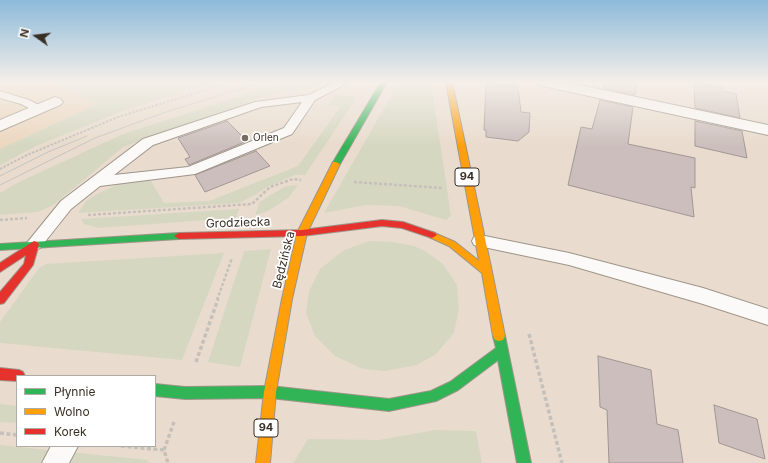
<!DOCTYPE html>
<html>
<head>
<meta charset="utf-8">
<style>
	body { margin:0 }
	#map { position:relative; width:768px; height:463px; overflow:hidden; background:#e9dcce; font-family:Inter,sans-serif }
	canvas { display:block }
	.legend { position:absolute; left:16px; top:375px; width:140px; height:72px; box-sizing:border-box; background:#fff; border:1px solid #afaca7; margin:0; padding:5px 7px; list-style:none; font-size:12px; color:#382f24 }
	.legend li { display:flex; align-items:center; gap:8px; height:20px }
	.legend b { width:20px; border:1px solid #afaca7 }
	.north { position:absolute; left:16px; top:16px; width:40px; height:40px; -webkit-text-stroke:3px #fff; paint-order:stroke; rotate:284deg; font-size:11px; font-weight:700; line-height:16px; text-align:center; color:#382f24 }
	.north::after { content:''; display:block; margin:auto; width:14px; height:18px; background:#382f24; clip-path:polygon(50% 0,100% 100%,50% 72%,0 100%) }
</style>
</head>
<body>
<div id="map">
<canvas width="768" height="463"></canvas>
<ul class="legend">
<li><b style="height:5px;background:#30b455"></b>Płynnie</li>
<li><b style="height:5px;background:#ff9f0a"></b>Wolno</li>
<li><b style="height:5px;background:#e5322d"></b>Korek</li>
</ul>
<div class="north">N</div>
</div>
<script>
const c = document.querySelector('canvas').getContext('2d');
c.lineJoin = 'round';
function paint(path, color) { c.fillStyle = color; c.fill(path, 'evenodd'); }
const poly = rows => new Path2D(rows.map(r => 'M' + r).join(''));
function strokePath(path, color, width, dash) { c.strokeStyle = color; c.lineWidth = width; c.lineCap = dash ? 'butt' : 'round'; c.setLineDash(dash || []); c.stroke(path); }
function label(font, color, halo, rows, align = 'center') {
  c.font = font + ' Inter,sans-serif'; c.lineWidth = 3.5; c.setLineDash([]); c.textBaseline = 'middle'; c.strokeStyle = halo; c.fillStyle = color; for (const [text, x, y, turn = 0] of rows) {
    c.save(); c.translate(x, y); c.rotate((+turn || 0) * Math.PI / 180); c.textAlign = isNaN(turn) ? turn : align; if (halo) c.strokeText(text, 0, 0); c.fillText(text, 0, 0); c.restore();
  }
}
paint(poly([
	[0,82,50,82,97,104,0,149]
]), '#ecd6be');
paint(poly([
	[50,82,217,82,125,110,36,146,0,165,0,149,97,104],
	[284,82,326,82,310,88,265,96,123,147,55,204,38,212,0,215,0,193,17,183,123,134],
	[399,82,431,82,451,216,446,220,399,206,366,205,324,213],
	[336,94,353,96,356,99,305,175,295,175,267,187,255,195,239,203,78,213,86,201,97,194,123,182,140,180,151,181,164,203,209,201,298,166,340,107,328,105],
	[298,185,289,197,282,202,268,211,255,215,260,202,269,196,286,186],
	[239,209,236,218,98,228,84,224,81,219],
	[369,241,393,242,414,246,425,251,443,264,457,285,459,309,454,333,436,354,417,365,385,371,363,369,335,356,315,336,306,313,309,291,320,269,344,250],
	[271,249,240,367,208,362,244,251],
	[224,253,182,360,0,343,0,322,39,268,46,264],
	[0,404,17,406,17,423,0,422],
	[435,430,476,431,482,463,293,463,308,439,379,440],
	[0,445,148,460,150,463,0,463]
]), '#d5d7c1');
const building = poly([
	[604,82,637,82,635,95,603,88,604,82],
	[694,82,722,87,722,91,736,94,740,118,695,108,694,82],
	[486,83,518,86,521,112,530,113,529,132,518,141,486,137,486,130,484,130,486,83],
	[600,100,633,107,628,144,695,158,695,188,691,187,694,217,568,185,581,127,592,129,600,100],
	[227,121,247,141,189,165,185,159,190,157,178,138,227,121],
	[695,121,742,131,747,158,695,146,695,121],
	[256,151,270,166,205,192,195,175,256,151],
	[598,356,651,370,657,424,678,430,683,463,609,463,607,410,600,407,598,356],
	[714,405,757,419,765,459,719,443,714,405]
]);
paint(building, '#cbbebc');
strokePath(building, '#a19693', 1);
const lane = poly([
	[335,82,349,82,315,100,292,134,195,174,100,186,71,209,40,248,34,250,28,248,26,244,61,201,143,139,255,102,309,95,335,82],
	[302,102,284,128,188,167,114,175,153,145,261,107,302,102],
	[0,91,29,100,43,107,45,109,43,111,39,112,35,111,21,104,0,98,0,91],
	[480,235,569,253,703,288,768,309,768,325,703,304,569,265,474,245,472,241,474,237,480,235],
	[51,446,78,446,69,463,42,463,51,446]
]);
const street = poly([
	[536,82,566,82,768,125,768,135,543,86,538,85,536,82],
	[55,97,60,99,63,102,60,105,0,131,0,120,55,97]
]);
const fast = poly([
	[381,82,387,82,340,164,336,166,333,166,332,164,381,82],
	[179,233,184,236,179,239,0,250,0,244,179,233],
	[499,331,503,332,505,336,531,463,517,463,498,360,458,390,436,401,389,411,270,398,185,399,155,396,155,384,185,387,270,386,389,399,431,391,450,382,496,348,493,336,495,332,499,331]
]);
const slow = poly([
	[446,82,452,82,492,272,505,336,503,340,499,341,495,340,493,336,482,273,449,246,429,237,427,235,432,232,455,242,479,261,446,82],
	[333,162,336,162,340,164,307,233,292,299,276,392,270,463,256,463,264,392,282,299,297,233,333,162]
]);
const jam = poly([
	[382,220,403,222,435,233,437,235,432,238,402,228,382,226,302,236,179,239,174,236,179,233,302,230,382,220],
	[34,241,37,242,39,244,33,265,4,303,0,304,0,292,24,264,26,255,0,272,0,263,34,241],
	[0,368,19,370,23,372,25,376,17,376,17,381,0,380,0,368]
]);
strokePath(lane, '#9f958a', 2);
strokePath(street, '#9f958a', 2);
strokePath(fast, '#9f958a', 2);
strokePath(slow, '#9f958a', 2);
strokePath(jam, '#9f958a', 2);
strokePath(poly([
	[507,82,523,85],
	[0,169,27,155,118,117,231,82]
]), '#c6c0bb', 2, [2.5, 1.5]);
strokePath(poly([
	[354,182,443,188],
	[88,215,252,204,270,187,293,179,301,180],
	[0,220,27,218],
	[217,300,232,258]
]), '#c6c0bb', 2.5, [3, 2]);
strokePath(poly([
	[529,334,562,463],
	[196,362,218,299],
	[0,433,17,435],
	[121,446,164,450,168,463],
	[164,450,174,422]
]), '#c6c0bb', 3.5, [4, 2.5]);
paint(lane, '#fcfaf8');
paint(street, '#fcfaf8');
paint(fast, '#30b455');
paint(slow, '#ff9f0a');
paint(jam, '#e5322d');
strokePath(poly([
	[0,176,48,152,87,136],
	[0,185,95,138,163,113,263,82]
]), '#c7c3c0', 1);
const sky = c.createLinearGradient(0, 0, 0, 147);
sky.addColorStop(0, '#8dbada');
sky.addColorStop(0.56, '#f5efe9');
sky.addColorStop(1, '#f5efe900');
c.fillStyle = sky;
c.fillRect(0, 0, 768, 147);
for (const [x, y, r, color] of [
	[245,138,4,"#766c60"]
]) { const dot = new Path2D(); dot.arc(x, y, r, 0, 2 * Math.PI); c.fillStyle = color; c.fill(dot); strokePath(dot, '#fff', 1.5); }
label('10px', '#382f24', '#fff', [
	["Orlen",253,138]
], 'left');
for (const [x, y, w] of [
	[467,177,24],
	[266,428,24]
]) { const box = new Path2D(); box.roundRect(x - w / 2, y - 9, w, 18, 3); c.fillStyle = '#fff'; c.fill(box); strokePath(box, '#382f24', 1); }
label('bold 11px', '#382f24', null, [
	["94",467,177],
	["94",266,428]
]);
label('12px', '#382f24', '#fff', [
	["Grodziecka",238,223,-2],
	["Będzińska",284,260,-76]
]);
</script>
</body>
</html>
